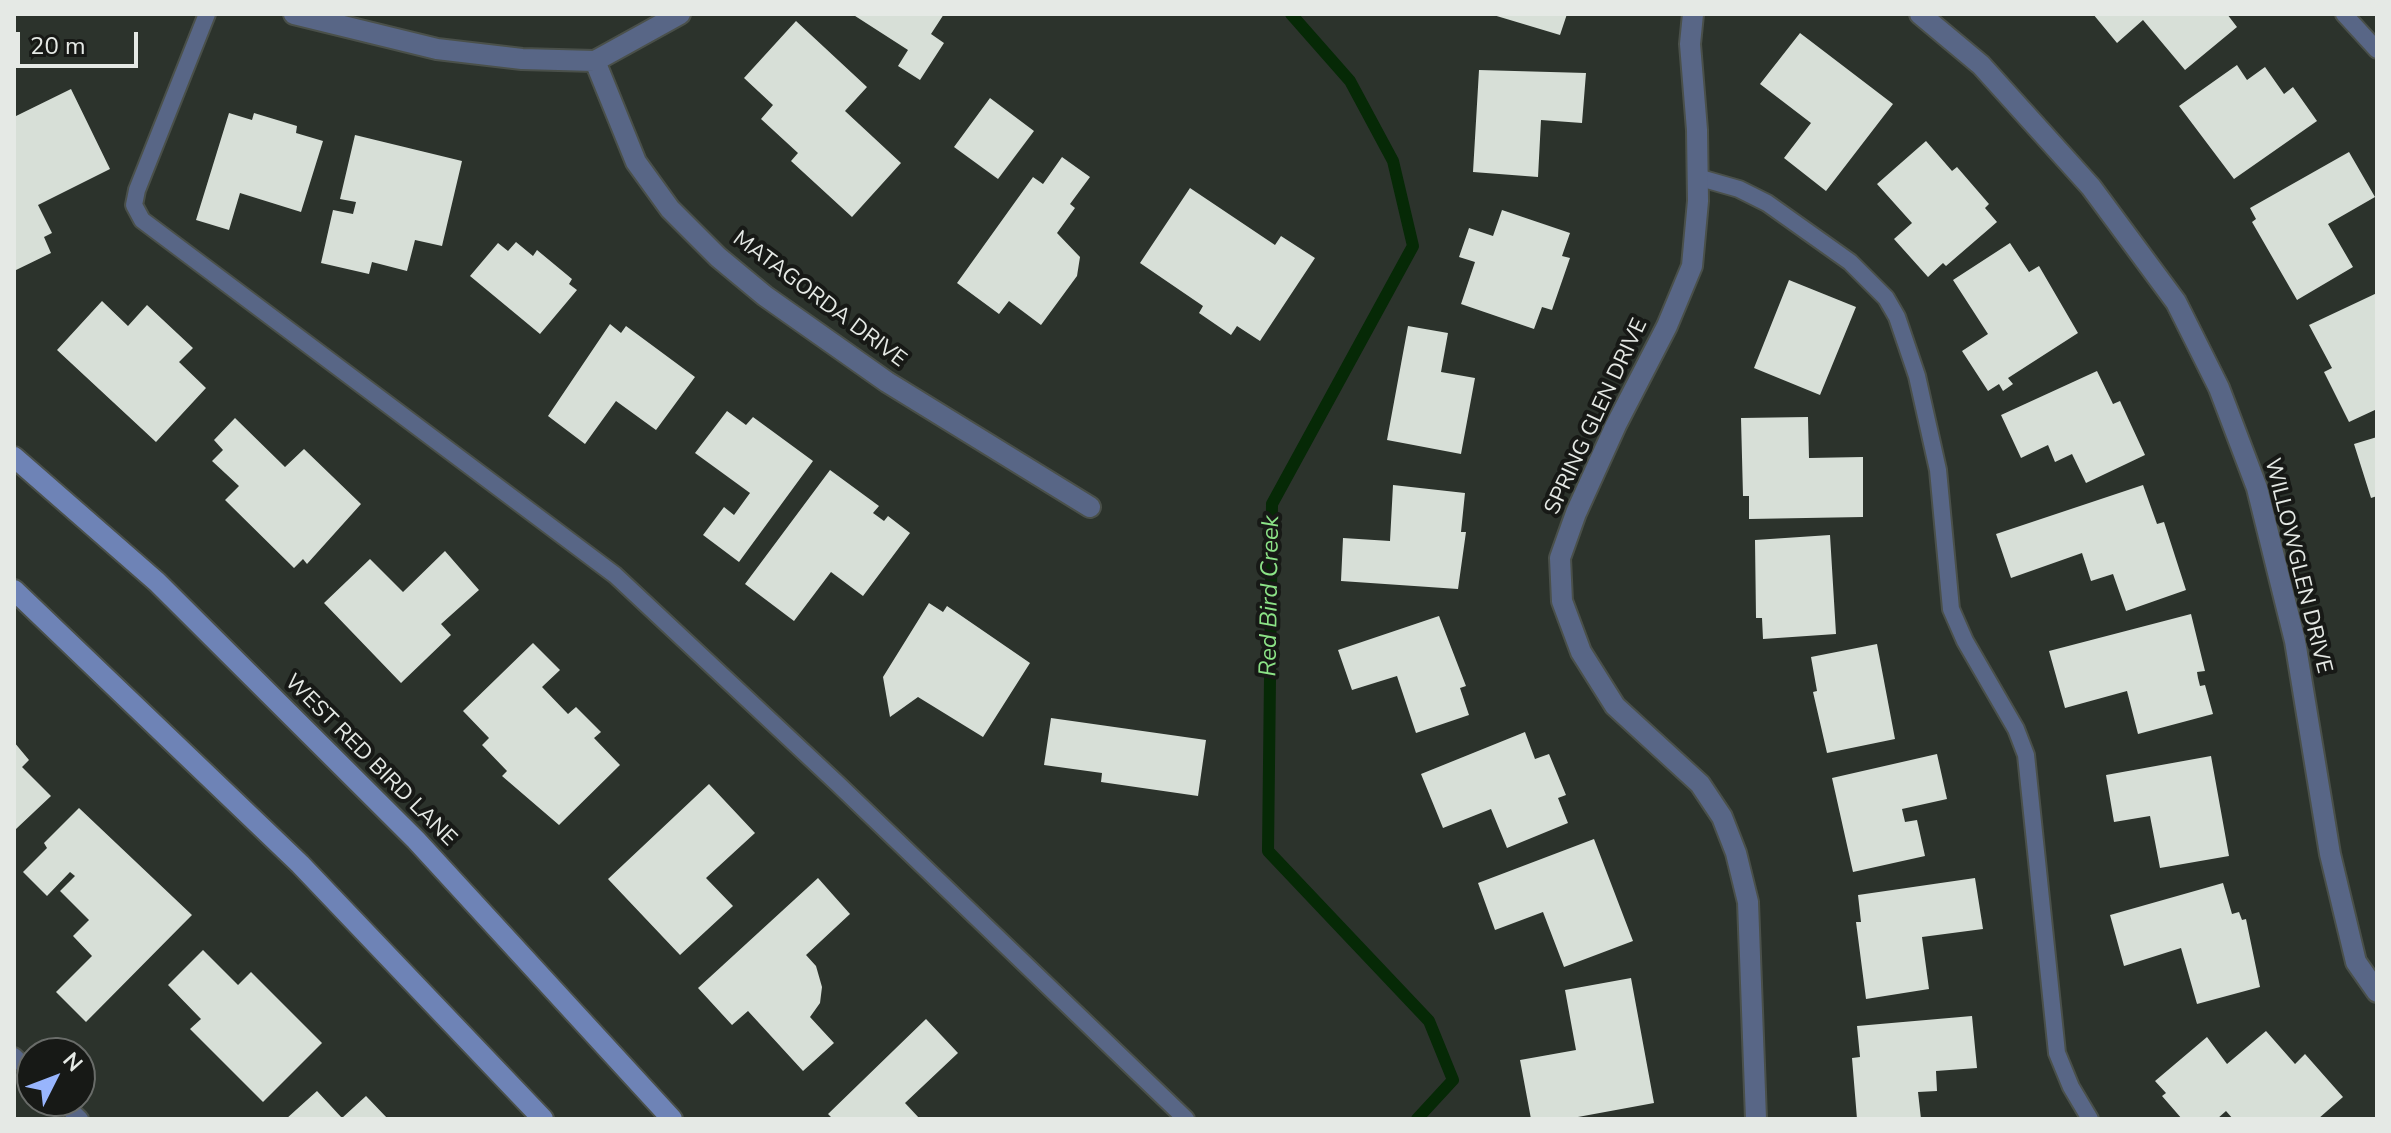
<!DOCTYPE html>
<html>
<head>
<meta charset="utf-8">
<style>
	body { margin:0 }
	#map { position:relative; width:2391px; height:1133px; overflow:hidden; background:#2c332c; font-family:"Nunito Sans",sans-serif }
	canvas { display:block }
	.frame { position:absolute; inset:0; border:16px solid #e5e9e5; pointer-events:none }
	.north { position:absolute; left:16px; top:1037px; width:80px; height:80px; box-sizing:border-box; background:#171916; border:2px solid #696c69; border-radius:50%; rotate:48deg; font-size:22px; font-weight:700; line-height:32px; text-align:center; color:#e5e9e5 }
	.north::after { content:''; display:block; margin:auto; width:28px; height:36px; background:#98b5fd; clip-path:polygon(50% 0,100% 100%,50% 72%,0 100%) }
	.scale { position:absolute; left:16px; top:32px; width:122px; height:36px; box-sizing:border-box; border:4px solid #e5e9e5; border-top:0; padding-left:10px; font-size:24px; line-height:28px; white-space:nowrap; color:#e5e9e5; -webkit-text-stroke:6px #171916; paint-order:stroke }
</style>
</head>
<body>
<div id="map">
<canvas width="2391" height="1133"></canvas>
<div class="frame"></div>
<div class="north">N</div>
<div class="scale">20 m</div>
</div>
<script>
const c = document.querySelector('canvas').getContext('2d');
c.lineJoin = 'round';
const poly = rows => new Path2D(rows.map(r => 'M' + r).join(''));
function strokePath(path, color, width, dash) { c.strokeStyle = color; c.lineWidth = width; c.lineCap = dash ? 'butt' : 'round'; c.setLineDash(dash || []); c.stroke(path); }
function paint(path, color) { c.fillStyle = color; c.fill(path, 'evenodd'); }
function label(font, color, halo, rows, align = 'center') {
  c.font = font + ' "Nunito Sans",sans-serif'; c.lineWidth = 8; c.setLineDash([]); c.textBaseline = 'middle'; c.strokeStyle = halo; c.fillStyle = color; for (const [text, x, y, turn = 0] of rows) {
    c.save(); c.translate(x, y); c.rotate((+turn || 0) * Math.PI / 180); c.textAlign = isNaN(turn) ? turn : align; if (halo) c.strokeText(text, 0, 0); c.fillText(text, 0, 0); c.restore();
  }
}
strokePath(poly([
	[1291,14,1350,81,1393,161,1413,246,1272,504,1268,851,1429,1021,1453,1080,1417,1119]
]), '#062906', 12);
paint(poly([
	[852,14,944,14,931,34,944,43,920,80,898,66,908,50],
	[1490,14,1567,14,1560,35],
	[2093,14,2227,14,2237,27,2185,70,2143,20,2117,43],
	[796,21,867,87,845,111,901,163,852,217,791,161,798,153,761,119,773,105,744,78],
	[1800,33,1893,104,1826,191,1784,158,1811,123,1760,84],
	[2237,65,2247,80,2265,67,2284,94,2293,87,2317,121,2234,179,2179,106],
	[1479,70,1586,73,1582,123,1541,120,1538,177,1473,172],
	[71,89,110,169,38,205,52,233,44,237,51,253,14,271,14,117],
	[990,98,1034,131,998,179,954,147],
	[229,113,252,120,254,113,297,126,296,133,323,141,301,212,240,193,229,230,196,220],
	[355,135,462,161,442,246,415,240,407,271,372,262,369,274,321,263,333,210,353,214,356,202,340,199],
	[1926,141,1952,171,1957,167,1989,204,1985,208,1997,222,1946,266,1943,263,1928,277,1894,239,1912,223,1877,184],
	[2349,152,2375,197,2328,224,2353,267,2297,300,2252,222,2256,219,2250,208],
	[1062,157,1090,177,1070,204,1075,208,1057,233,1080,257,1077,276,1041,325,1009,301,999,314,957,283,1033,177,1043,184],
	[1190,188,1275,245,1281,236,1315,258,1260,341,1237,326,1231,335,1199,313,1203,306,1140,263],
	[1502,210,1570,233,1562,256,1570,258,1552,310,1542,307,1534,329,1461,304,1475,262,1459,257,1469,228,1493,236],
	[516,242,533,256,537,250,572,279,569,284,577,290,540,334,470,276,498,243,508,251],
	[2010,243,2029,272,2039,266,2078,333,2008,378,2013,384,2003,391,1999,384,1988,391,1962,351,1988,334,1953,280],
	[1789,280,1856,307,1820,395,1754,368],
	[2377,293,2377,409,2349,422,2324,372,2332,368,2309,325],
	[102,301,128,326,147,305,193,348,179,362,206,388,156,442,57,350],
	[610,324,621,333,626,326,695,377,656,430,616,401,585,444,548,416],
	[1408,326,1448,333,1441,372,1475,378,1461,454,1387,440],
	[2097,371,2113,404,2120,401,2145,455,2086,483,2072,454,2055,462,2048,445,2021,458,2001,415],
	[727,411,746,425,753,417,813,461,739,562,703,535,724,507,734,515,750,493,695,453],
	[1808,417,1809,458,1863,457,1863,517,1749,519,1749,496,1743,496,1741,418],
	[235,418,285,467,304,449,361,504,307,564,303,559,294,568,225,500,239,486,212,461,223,450,214,440],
	[2377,437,2377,496,2371,498,2354,444],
	[830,470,879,506,873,513,884,521,888,516,910,533,863,596,831,572,794,621,745,584],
	[1393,485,1465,493,1461,532,1466,532,1458,589,1341,581,1343,538,1390,541],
	[2143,485,2157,524,2164,522,2186,590,2126,611,2113,574,2091,581,2082,553,2011,578,1996,534],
	[1830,535,1836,634,1763,639,1762,618,1756,618,1755,540],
	[445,551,479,590,441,624,451,635,401,683,324,603,370,559,403,592],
	[929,603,943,612,947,606,1030,663,983,737,918,697,890,717,883,677],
	[2191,614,2205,671,2197,672,2198,678,2200,686,2205,685,2213,714,2138,734,2127,691,2065,708,2049,651],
	[1439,616,1466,686,1460,688,1469,715,1416,733,1397,676,1352,690,1338,650],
	[533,643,560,670,542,687,568,714,576,707,601,732,594,738,620,765,559,825,502,776,507,771,482,745,489,738,463,711],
	[1877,644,1895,739,1827,753,1813,692,1817,691,1811,657],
	[1051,718,1206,740,1198,796,1101,782,1102,773,1044,765],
	[1525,732,1535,759,1549,754,1566,795,1558,798,1568,823,1507,848,1491,809,1443,828,1421,774],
	[14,742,29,760,22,767,51,796,16,829],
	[1937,754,1947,799,1902,809,1905,822,1917,820,1925,856,1853,872,1832,778],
	[2211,756,2229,856,2160,868,2150,816,2114,822,2106,775],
	[709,784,755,833,706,878,733,906,680,955,608,879],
	[79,808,192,915,86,1022,56,992,92,956,73,936,89,920,60,891,75,876,70,872,47,896,23,872,47,848,44,843],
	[1594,839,1633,941,1564,967,1543,912,1495,930,1478,883],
	[818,878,850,914,806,955,816,966,822,987,820,1003,810,1017,834,1043,803,1071,748,1011,732,1025,698,988],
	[1975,878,1983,929,1922,937,1929,989,1866,999,1856,922,1861,922,1858,895],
	[2223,883,2232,914,2239,912,2242,920,2246,919,2260,987,2197,1004,2181,948,2124,966,2110,915],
	[203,950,238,985,251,972,322,1043,263,1102,190,1029,201,1019,168,985],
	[1631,978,1654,1103,1567,1119,1531,1119,1520,1060,1576,1050,1565,990],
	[1972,1016,1977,1068,1936,1071,1937,1091,1918,1092,1921,1119,1857,1119,1852,1058,1860,1057,1857,1026],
	[926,1019,958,1053,905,1103,920,1119,833,1119,828,1114],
	[2266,1031,2295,1064,2305,1054,2343,1097,2318,1119,2233,1119,2226,1111,2217,1119,2182,1119,2162,1096,2166,1093,2155,1081,2207,1037,2227,1064],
	[317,1091,342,1118,366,1096,388,1119,286,1119]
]), '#d7dfd7');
const lane = poly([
	[207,14,137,190,134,205,142,220,615,575,839,785,1186,1119],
	[2344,14,2377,50],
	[1697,177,1739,189,1767,203,1850,262,1886,298,1897,317,1917,376,1938,470,1951,609,1965,641,2016,729,2026,755,2057,1053,2071,1087,2090,1119],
	[14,1056,32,1073],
	[61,1101,80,1119]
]);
const street = poly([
	[294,14,437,49,522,59,595,61,680,14],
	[1693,14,1690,44,1697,130,1698,201,1692,266,1667,326,1616,425,1576,513,1560,558,1562,601,1581,652,1615,706,1700,784,1722,817,1736,853,1748,902,1756,1119],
	[1920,14,1981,65,2091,187,2176,302,2219,388,2257,488,2295,641,2330,854,2356,962,2377,992],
	[595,61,636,162,670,209,718,257,765,296,887,382,1090,507]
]);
const secondary = poly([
	[14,457,157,582,416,840,672,1119],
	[14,590,300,864,543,1119]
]);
strokePath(lane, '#4a504a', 20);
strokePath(street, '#4a504a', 24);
strokePath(secondary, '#4a504a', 24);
strokePath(lane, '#586686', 16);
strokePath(street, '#586686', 20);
strokePath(secondary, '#6e83b6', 20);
label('22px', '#e5e9e5', '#171916', [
	["MATAGORDA DRIVE",819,300,37],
	["SPRING GLEN DRIVE",1597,417,-65],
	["WILLOWGLEN DRIVE",2297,566,76],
	["WEST RED BIRD LANE",370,761,45]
]);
label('italic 24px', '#8ce387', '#171916', [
	["Red Bird Creek",1271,596,-89]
]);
</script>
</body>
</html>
